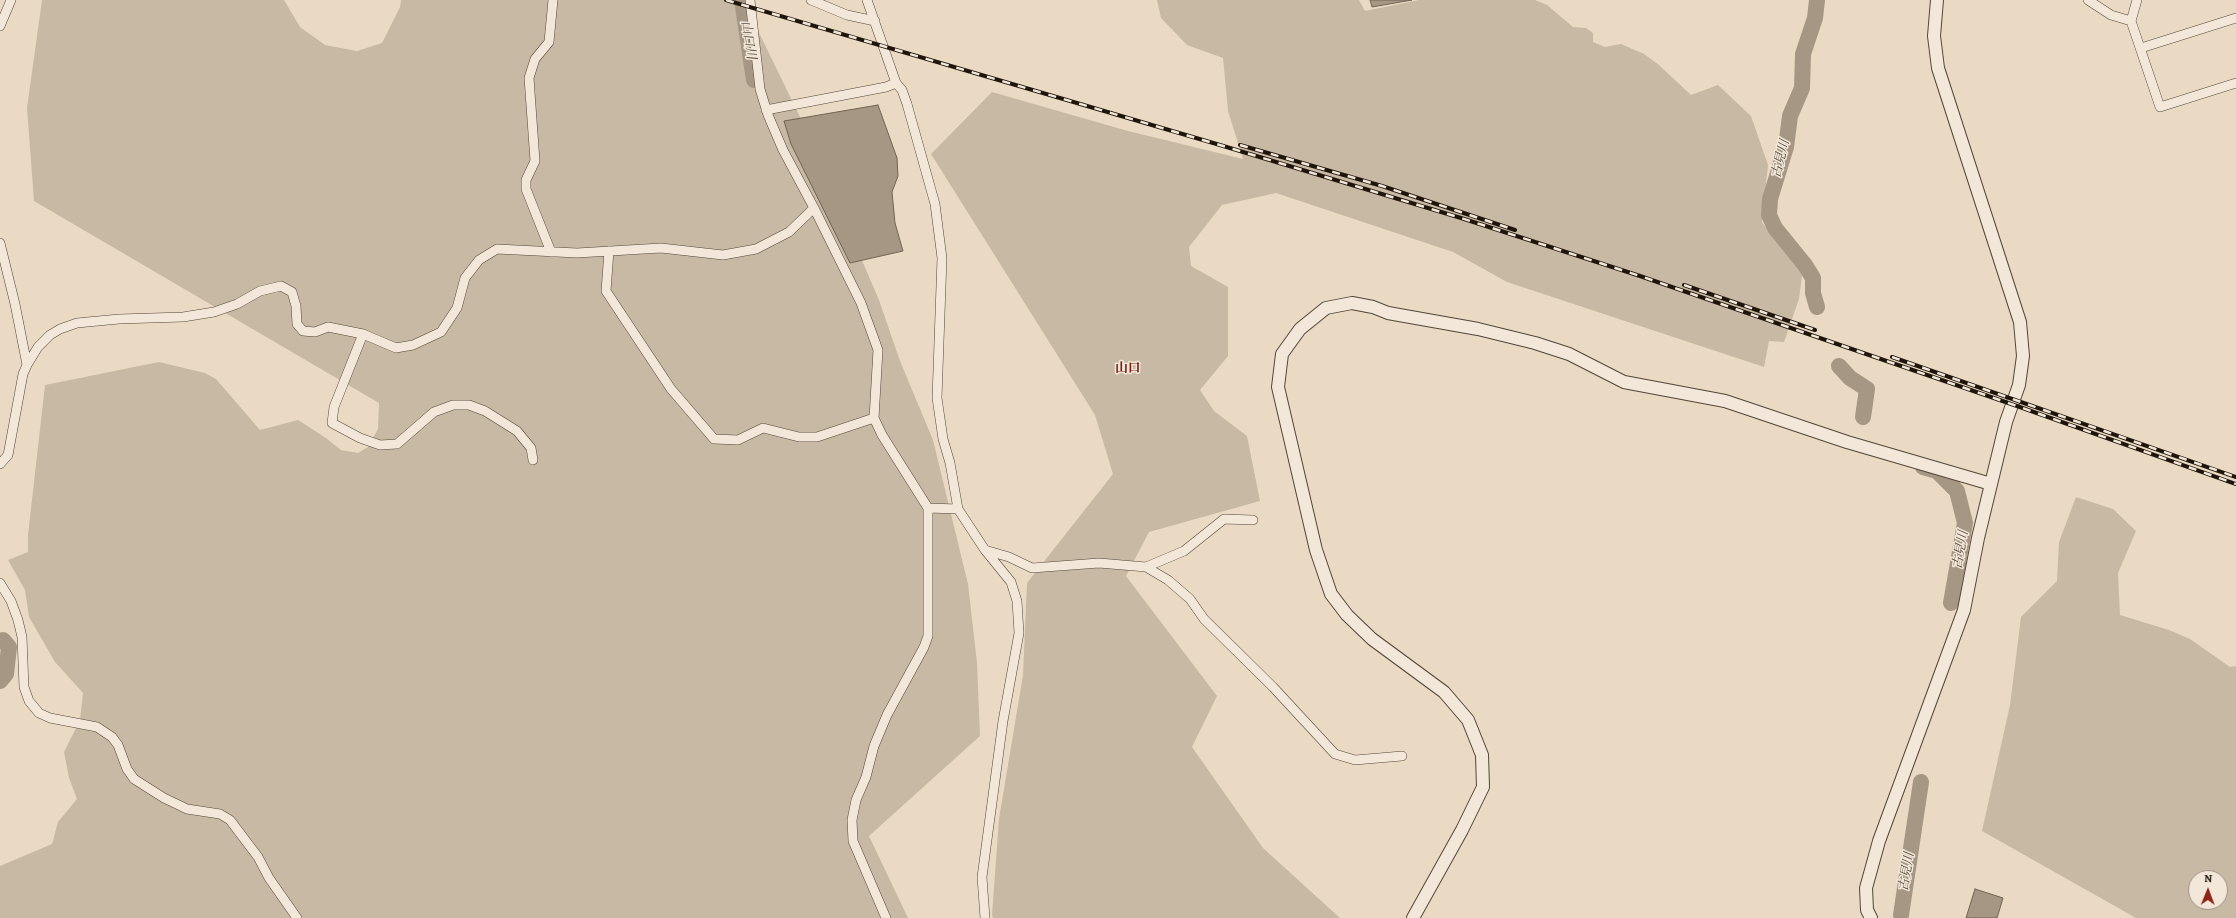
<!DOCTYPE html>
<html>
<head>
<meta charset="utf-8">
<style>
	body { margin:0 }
	#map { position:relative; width:2236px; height:918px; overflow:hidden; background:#ebdac3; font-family:Alegreya,serif }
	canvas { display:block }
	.north { position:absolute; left:2188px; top:870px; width:40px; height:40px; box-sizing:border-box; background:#f2e7d8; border:1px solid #9e9386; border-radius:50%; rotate:1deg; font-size:11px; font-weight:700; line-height:16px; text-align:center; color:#1f150b }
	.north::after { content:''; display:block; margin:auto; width:14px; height:18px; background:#8f2418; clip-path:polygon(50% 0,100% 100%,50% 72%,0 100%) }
</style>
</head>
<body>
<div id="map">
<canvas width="2236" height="918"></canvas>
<div class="north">N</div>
</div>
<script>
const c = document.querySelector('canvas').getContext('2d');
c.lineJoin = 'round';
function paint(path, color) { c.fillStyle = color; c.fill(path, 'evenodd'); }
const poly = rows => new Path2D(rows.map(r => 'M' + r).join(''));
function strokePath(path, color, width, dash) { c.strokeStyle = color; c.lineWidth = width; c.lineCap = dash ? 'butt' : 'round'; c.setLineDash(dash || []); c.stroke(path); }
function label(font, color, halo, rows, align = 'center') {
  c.font = font + ' Alegreya,"Noto Serif JP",serif'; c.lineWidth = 3; c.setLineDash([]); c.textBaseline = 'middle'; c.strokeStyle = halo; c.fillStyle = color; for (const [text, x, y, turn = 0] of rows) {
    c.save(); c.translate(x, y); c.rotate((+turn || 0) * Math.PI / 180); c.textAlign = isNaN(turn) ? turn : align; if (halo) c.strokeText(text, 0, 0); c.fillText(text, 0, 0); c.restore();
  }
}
paint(poly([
	[42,0,284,0,300,27,325,45,357,51,382,43,400,7,401,0,743,0,803,123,879,300,900,361,933,440,968,584,977,663,980,736,869,836,908,918,0,918,0,866,52,844,58,822,77,799,69,778,64,752,80,720,83,693,55,662,29,617,25,590,8,560,28,552,28,535,45,385,159,362,205,373,216,379,260,430,298,420,326,438,341,450,358,453,368,447,378,429,379,403,34,201,27,108],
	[1157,0,1359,0,1365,11,1419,0,1535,0,1547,5,1573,27,1586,28,1593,33,1593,42,1605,47,1621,44,1644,54,1659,65,1691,95,1718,85,1751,116,1768,165,1762,222,1775,240,1797,263,1802,276,1799,299,1784,342,1769,341,1764,367,1507,282,1453,252,1276,193,1222,205,1189,247,1191,266,1228,287,1228,356,1200,390,1214,411,1247,436,1260,501,1149,532,1126,576,1217,696,1192,747,1263,848,1340,918,993,918,992,915,999,819,1023,675,1027,583,1113,474,1095,415,931,154,992,92,1128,131,1243,159,1228,111,1223,58,1187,45,1161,18],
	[2076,497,2113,509,2136,531,2118,573,2120,615,2169,630,2190,639,2230,667,2236,666,2236,918,2136,918,1982,831,2010,705,2021,617,2057,581,2059,542],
	[2196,878,2220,878,2220,902,2196,902]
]), '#c8b9a4');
const water = poly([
	[1370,0,1412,0,1372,7,1370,0],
	[878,105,897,158,898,176,892,192,895,223,903,251,850,263,791,144,784,121,878,105],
	[1975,889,2003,898,1997,918,1966,918,1975,889]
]);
paint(water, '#a69784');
strokePath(water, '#706354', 1);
strokePath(poly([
	[742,0,754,80],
	[1817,0,1815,18,1803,54,1802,88,1790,116,1786,147,1770,199,1769,215,1775,228,1805,265,1813,278,1813,293,1817,307],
	[1839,366,1850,378,1867,389,1863,417],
	[1923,467,1937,471,1957,491,1965,523,1951,603],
	[0,641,3,640,9,647,6,674,0,681],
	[1901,915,1921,782]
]), '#a69784', 16);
const minor = poly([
	[750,0,760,89,768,115,783,150,814,208,861,303,878,350,874,418,882,435,928,508,928,636,924,647,887,715,874,746,866,777,856,800,852,820,853,841,886,918],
	[811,0,847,15,875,21],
	[867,0,896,83,902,90,907,104,935,204,942,258,937,398,943,439,950,463,958,509,985,550,1011,582,1017,601,1019,633,1003,721,982,877,985,918],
	[2088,0,2111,15,2131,21,2160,107,2236,83],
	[2131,21,2137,0],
	[0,26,11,0],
	[2141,48,2236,18],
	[766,110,886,87,896,83],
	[0,243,15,304,27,365],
	[609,251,606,291,671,389,714,439,738,440,763,428,799,437,817,437,874,418],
	[551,252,526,189,526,180,535,161,529,78,535,59,549,42,553,0],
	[363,334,334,407,332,423,360,438,380,445,397,444,434,412,453,405,469,405,485,411,517,431,531,448,533,460],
	[0,464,8,455,23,374,27,365,38,347,50,335,60,329,77,323,119,319,183,317,214,312,237,304,260,291,281,286,292,292,296,306,297,324,303,331,315,332,328,327,363,334,396,348,413,345,441,332,457,308,465,278,479,260,497,249,577,253,661,248,723,255,756,249,789,232,814,208],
	[928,508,958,509],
	[985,550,1009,557,1032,568,1099,563,1146,567,1168,580,1190,599,1204,619,1273,687,1335,754,1355,760,1402,756],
	[1146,567,1184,551,1224,519,1253,520],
	[0,583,11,601,18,620,22,637,24,687,29,701,39,713,50,718,97,727,112,737,118,745,127,769,134,779,164,798,187,809,220,814,230,820,258,857,269,878,297,918]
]);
const tertiary = poly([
	[1413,918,1462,830,1483,787,1482,755,1468,720,1444,692,1372,639,1347,615,1331,594,1316,550,1278,387,1282,354,1300,329,1326,308,1352,303,1373,307,1388,313,1478,329,1535,343,1569,354,1624,382,1725,401,1847,442,1991,484],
	[1871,918,1867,910,1866,888,1879,841,1964,610,1978,538,2006,422,2019,385,2023,356,2020,322,1938,68,1934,36,1937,0]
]);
strokePath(minor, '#524639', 10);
strokePath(tertiary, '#524639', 14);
strokePath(minor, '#f2e7d8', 9);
strokePath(tertiary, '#f2e7d8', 12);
const rail = poly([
	[726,0,1220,145,1461,218,1640,276,2017,406,2236,484],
	[1240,145,1382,186,1515,230],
	[1684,285,1815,330],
	[1892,357,2236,477]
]);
strokePath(rail, '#1f150b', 4);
strokePath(rail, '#f2e7d8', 2.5, [8]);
label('italic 13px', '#55493b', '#f2e7d8', [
	["山口川",748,40,81],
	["古見川",1781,159,-76],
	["古見川",1961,550,-80],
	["古見川",1907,872,-81]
]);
label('bold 13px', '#7a1f14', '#f2e7d8', [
	["山口",1128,369]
]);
</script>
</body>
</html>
